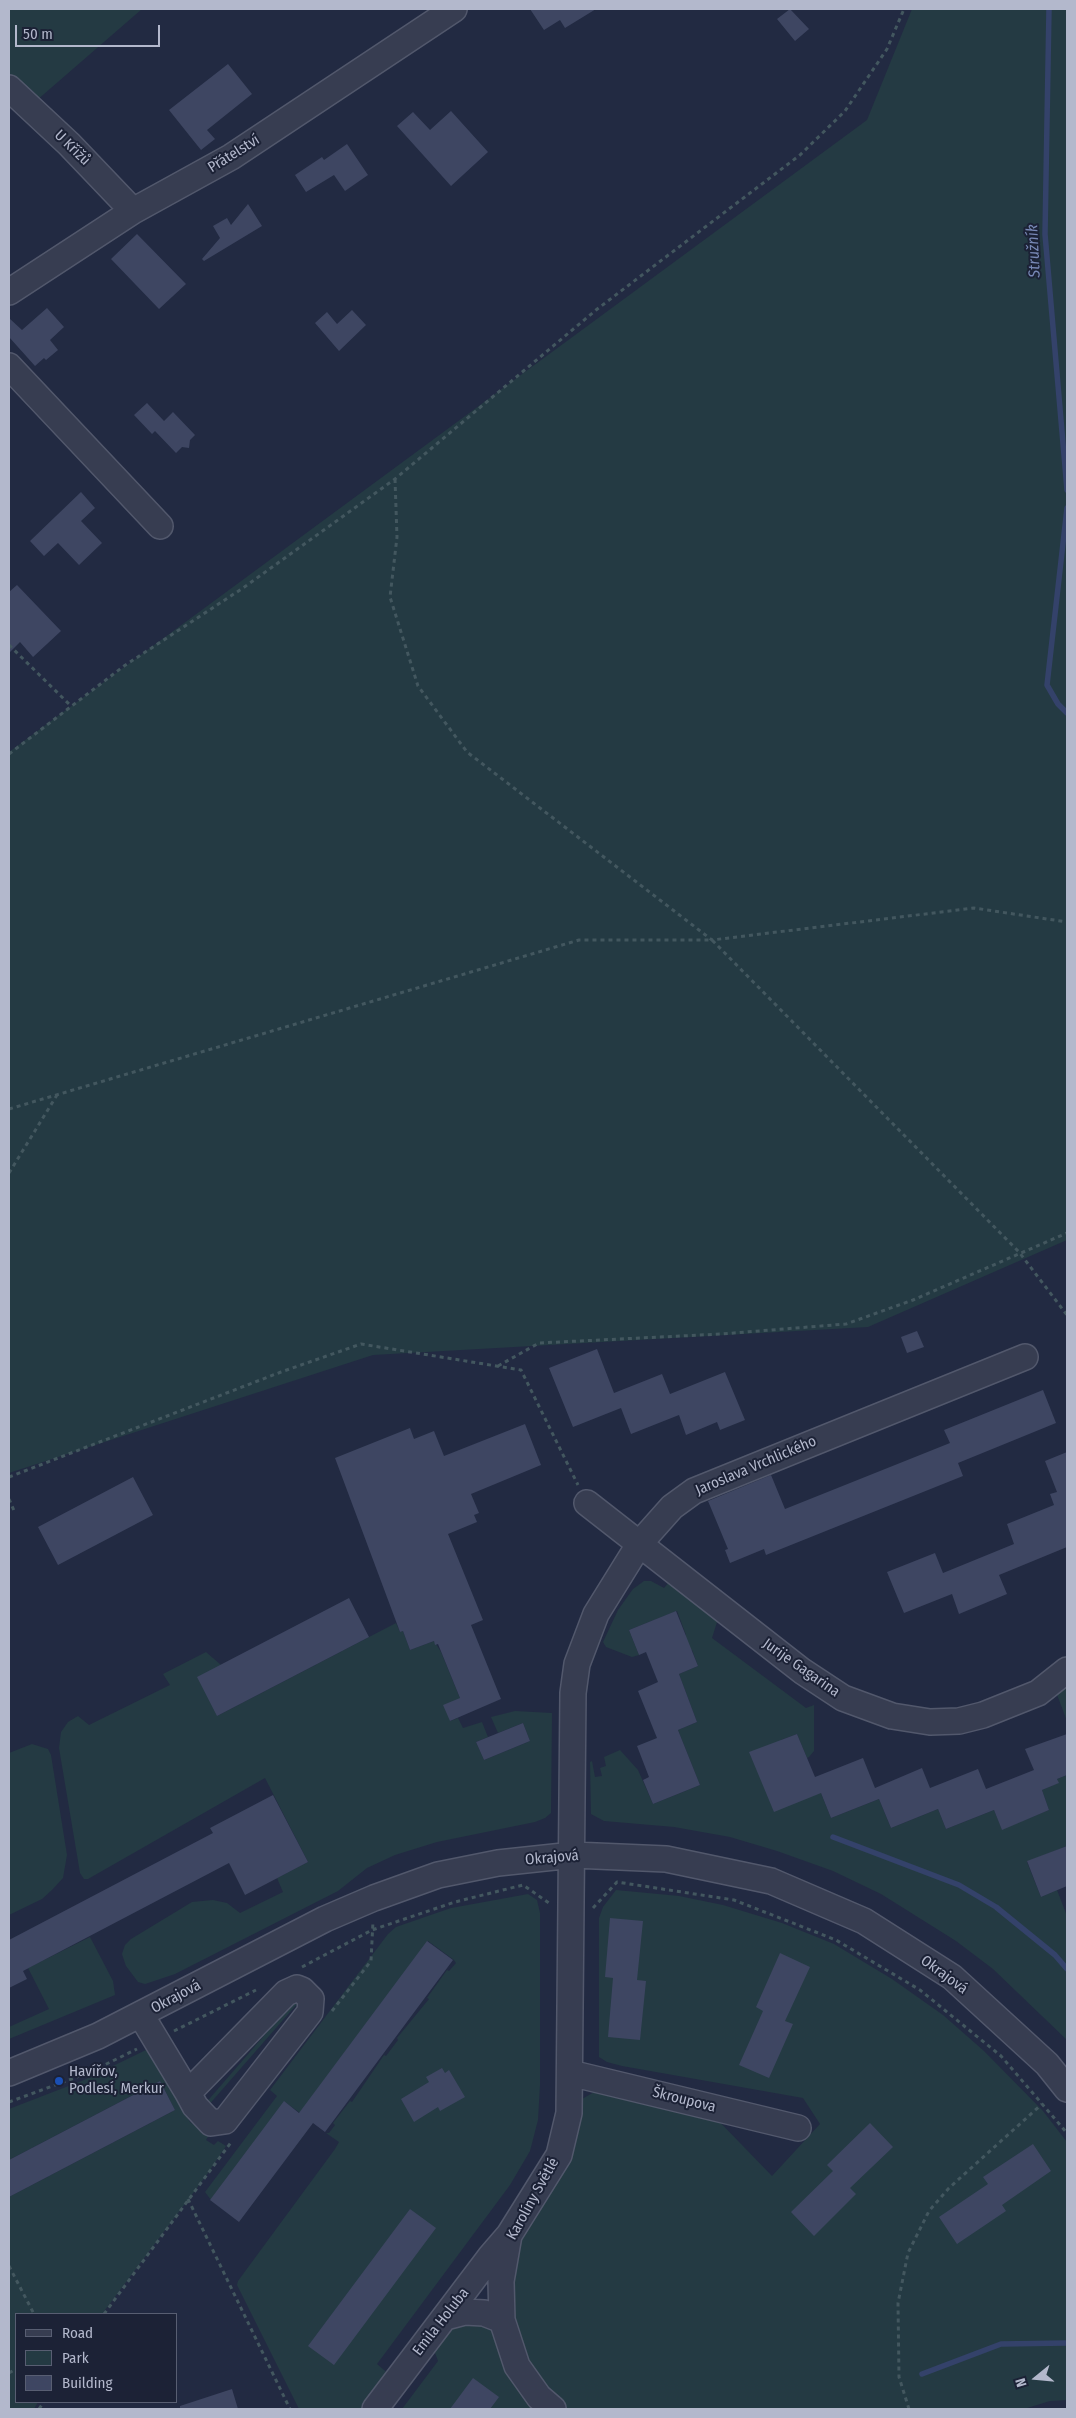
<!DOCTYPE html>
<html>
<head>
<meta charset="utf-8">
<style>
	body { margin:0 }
	#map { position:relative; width:1076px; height:2418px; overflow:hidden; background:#222a42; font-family:"Fira Sans Condensed",sans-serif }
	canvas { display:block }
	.frame { position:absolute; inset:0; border:10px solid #b3b8cc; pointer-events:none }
	.legend { position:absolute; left:15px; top:2313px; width:162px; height:90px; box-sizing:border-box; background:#1c2236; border:1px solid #585e72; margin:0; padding:6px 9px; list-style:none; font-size:15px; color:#b3b8cc }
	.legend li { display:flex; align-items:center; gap:10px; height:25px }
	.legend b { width:25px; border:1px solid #585e72 }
	.north { position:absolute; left:1011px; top:2353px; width:50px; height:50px; -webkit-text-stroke:4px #1c2236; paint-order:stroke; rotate:253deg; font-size:14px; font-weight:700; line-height:20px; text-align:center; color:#b3b8cc }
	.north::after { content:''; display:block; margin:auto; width:18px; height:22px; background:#b3b8cc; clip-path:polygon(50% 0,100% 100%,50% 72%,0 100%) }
	.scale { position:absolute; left:15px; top:25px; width:145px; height:22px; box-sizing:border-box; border:2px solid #b3b8cc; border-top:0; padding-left:6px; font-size:15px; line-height:18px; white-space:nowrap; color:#b3b8cc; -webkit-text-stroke:4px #1c2236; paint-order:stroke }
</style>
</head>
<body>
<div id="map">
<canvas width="1076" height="2418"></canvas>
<div class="frame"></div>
<ul class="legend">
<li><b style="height:6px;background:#373d51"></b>Road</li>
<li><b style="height:14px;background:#243a43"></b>Park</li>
<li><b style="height:14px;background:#3e4662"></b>Building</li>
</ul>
<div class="north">N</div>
<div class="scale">50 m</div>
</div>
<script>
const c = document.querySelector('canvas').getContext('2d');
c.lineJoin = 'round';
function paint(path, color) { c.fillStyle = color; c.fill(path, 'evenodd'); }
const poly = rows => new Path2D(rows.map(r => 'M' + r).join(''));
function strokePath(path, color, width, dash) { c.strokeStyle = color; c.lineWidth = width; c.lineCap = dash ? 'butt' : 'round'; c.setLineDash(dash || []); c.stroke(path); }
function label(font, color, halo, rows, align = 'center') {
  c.font = font + ' "Fira Sans Condensed",sans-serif'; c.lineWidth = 4; c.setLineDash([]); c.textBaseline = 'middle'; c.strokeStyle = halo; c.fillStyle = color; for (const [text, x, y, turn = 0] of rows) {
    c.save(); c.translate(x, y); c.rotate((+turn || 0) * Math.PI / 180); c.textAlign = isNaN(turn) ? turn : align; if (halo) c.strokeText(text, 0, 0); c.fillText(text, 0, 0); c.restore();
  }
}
paint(poly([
	[9,9,142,9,36,101,9,77],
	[912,9,1067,9,1067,1240,868,1327,373,1355,9,1473,9,752,867,120],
	[671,1580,718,1619,712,1638,806,1708,814,1705,814,1751,809,1757,807,1758,797,1734,781,1740,821,1793,831,1818,879,1799,891,1828,938,1809,946,1829,994,1810,1002,1829,1049,1810,1042,1790,1058,1783,1057,1779,1067,1775,1067,1846,1027,1862,1041,1897,1057,1890,1067,1916,1067,2040,993,1969,956,1941,881,1894,833,1871,777,1851,730,1837,674,1827,604,1821,591,1814,590,1762,592,1761,595,1777,602,1776,600,1768,606,1766,604,1757,620,1750,638,1770,653,1804,700,1785,678,1730,697,1722,679,1674,698,1666,692,1650,688,1651,683,1637,686,1635,677,1611,629,1630,639,1655,632,1657,606,1647,603,1642,618,1610,633,1589,644,1581,651,1581,664,1588],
	[396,1623,400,1632,403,1631,410,1650,434,1641,441,1652,460,1698,450,1721,458,1718,463,1728,482,1722,488,1737,476,1742,484,1760,530,1741,523,1723,498,1733,491,1717,515,1711,552,1713,551,1813,545,1818,535,1822,437,1842,395,1855,367,1868,338,1891,175,1974,145,1984,138,1982,126,1966,122,1954,125,1945,131,1939,192,1902,213,1900,227,1903,240,1913,283,1892,277,1878,308,1862,265,1778,88,1879,84,1879,80,1873,59,1748,61,1732,68,1722,78,1716,89,1725,170,1685,163,1674,206,1652,221,1665,217,1716],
	[1067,1681,1067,1721,1056,1692],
	[32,1744,48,1749,51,1755,67,1855,63,1878,52,1890,42,1899,9,1915,9,1753],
	[616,1890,679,1896,723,1905,782,1923,834,1944,892,1979,943,2015,984,2051,1043,2111,1067,2142,1067,2400,1050,2401,1024,2409,564,2409,527,2365,509,2314,516,2252,582,2099,596,2091,711,2113,772,2176,820,2124,803,2098,622,2066,607,2062,599,2057,599,1918,603,1907],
	[528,1894,537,1900,540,1913,540,2085,538,2120,530,2151,510,2185,377,2364,391,2376,366,2409,299,2409,237,2285,238,2281,335,2149,339,2142,326,2133,329,2133,335,2125,333,2123,350,2101,352,2102,384,2055,386,2056,398,2040,397,2038,429,1999,427,1998,447,1970,449,1971,456,1963,454,1960,428,1941,300,2113,285,2102,211,2200,205,2192,277,2096,270,2090,388,1934,396,1927,451,1908],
	[90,1937,113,1981,115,1995,9,2039,9,2027,49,2009,28,1968],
	[294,2001,297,2004,207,2107,204,2105],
	[148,2049,190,2122,209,2135,206,2140,214,2145,218,2141,226,2146,206,2176,102,2314,16,2314,16,2402,38,2402,34,2409,9,2409,9,2197,175,2110,160,2081,9,2160,9,2109,84,2080],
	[475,2320,494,2331,538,2409,402,2409,438,2361,431,2342,442,2329]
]), '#243a43');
strokePath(poly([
	[1049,9,1045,234,1067,490],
	[1067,508,1047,685,1058,704,1067,713],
	[833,1837,959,1885,996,1907,1055,1955,1067,1969],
	[922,2374,1001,2344,1067,2343]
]), '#34426a', 5.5);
paint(poly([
	[530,9,596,9,565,28,560,20,544,30],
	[790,9,809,29,795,41,777,19],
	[228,64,252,94,207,130,215,139,201,150,169,110],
	[451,111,488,152,451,186,397,126,413,112,430,130],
	[347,144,368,175,345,191,334,175,306,192,295,175,322,157,324,160],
	[248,204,262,226,204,261,202,259,220,238,213,226,227,218,231,225],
	[137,234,186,284,159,309,111,259],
	[47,308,64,327,50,340,58,350,46,360,44,358,35,366,9,337,9,318,22,330],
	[352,310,366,325,339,351,315,323,327,312,337,324],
	[147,403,164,421,173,412,195,435,190,440,189,448,182,447,176,453,155,431,152,434,134,415],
	[81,492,95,508,81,521,102,543,79,565,58,543,44,556,30,541],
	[17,585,61,631,33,657,20,642,9,653,9,592],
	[917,1331,924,1347,907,1353,901,1337],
	[597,1349,614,1393,662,1374,670,1394,725,1372,745,1420,720,1430,717,1422,686,1435,679,1415,631,1434,621,1408,573,1427,549,1368],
	[1043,1390,1056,1423,958,1463,963,1476,766,1555,764,1549,730,1563,725,1550,728,1549,708,1501,771,1475,785,1509,950,1443,944,1430],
	[525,1424,541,1465,471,1494,479,1513,474,1515,477,1522,448,1534,483,1620,471,1625,501,1699,450,1721,443,1705,460,1698,438,1644,435,1645,434,1641,410,1650,403,1631,400,1632,335,1458,410,1428,414,1439,434,1431,444,1456],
	[1067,1452,1067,1547,999,1575,1007,1594,959,1614,952,1594,904,1613,887,1572,935,1553,943,1573,1014,1544,1007,1524,1054,1505,1050,1494,1057,1492,1045,1461],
	[133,1477,153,1515,58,1565,38,1527],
	[349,1598,369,1637,217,1716,197,1677],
	[676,1611,698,1666,679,1674,697,1722,678,1730,700,1785,653,1804,643,1780,649,1777,637,1746,657,1738,638,1691,658,1682,646,1652,639,1655,629,1630],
	[523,1723,530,1741,484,1760,476,1742],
	[797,1734,815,1777,863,1758,875,1788,922,1768,930,1788,978,1769,986,1789,1034,1770,1025,1749,1067,1734,1067,1775,1057,1779,1059,1783,1042,1790,1049,1810,1002,1830,994,1810,946,1829,938,1809,891,1828,879,1799,831,1818,821,1793,774,1812,749,1752],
	[273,1795,308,1862,245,1895,229,1863,23,1971,27,1979,9,1988,9,1940,213,1833,210,1828],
	[1067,1846,1067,1886,1041,1897,1027,1861],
	[610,1918,643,1921,637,1980,646,1981,640,2040,608,2037,613,1978,605,1977],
	[427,1941,453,1960,325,2132,313,2123,239,2222,210,2200,284,2101,299,2113],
	[780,1953,810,1967,785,2021,793,2024,769,2078,739,2065,763,2011,756,2007],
	[442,2068,445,2073,449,2070,465,2097,440,2111,438,2107,414,2122,401,2099,429,2082,426,2077],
	[160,2081,175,2110,9,2197,9,2160],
	[870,2123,893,2147,850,2188,856,2194,814,2236,791,2212,833,2171,827,2165],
	[1033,2144,1051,2171,1002,2205,1006,2211,957,2244,939,2217,988,2184,983,2177],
	[410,2209,436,2228,334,2365,308,2346],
	[473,2378,499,2397,490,2409,450,2409],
	[232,2389,238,2409,180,2409,180,2406]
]), '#3e4662');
const minor = poly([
	[9,88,69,144,133,211],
	[9,292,133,211,231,157,454,9],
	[9,366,160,526],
	[587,1503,802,1671,843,1698,892,1716,930,1722,959,1721,983,1715,1038,1693,1067,1670],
	[141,2015,188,2093,195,2106,211,2123,225,2121,310,2012,311,1999,302,1990,297,1988,286,1993,188,2093],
	[9,2073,98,2036,325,1919,374,1898,438,1875,498,1863,573,1855,666,1859,771,1881,864,1921,952,1977,1047,2064,1067,2089],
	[570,2073,798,2128],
	[446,2317,465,2312,484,2313,502,2320],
	[375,2409,490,2257,509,2235],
	[553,2409,539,2397,517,2366,502,2320,501,2281,509,2235,559,2155,569,2113,573,1693,577,1664,596,1614,640,1543,672,1507,694,1491,1025,1357]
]);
strokePath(minor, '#52586c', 28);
strokePath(poly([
	[395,479,397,537,390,597,418,686,467,752,712,940,974,908,1067,922],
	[9,645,71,706],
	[9,754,124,666,243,588,395,479,596,310,800,155,845,111,887,49,904,9],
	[9,1109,579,940,712,940,1019,1252,1067,1315],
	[9,1173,57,1095],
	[498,1366,539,1343,721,1334,846,1324,913,1300,1067,1233],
	[9,1477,281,1372,361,1344,521,1370,578,1485],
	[9,1499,15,1513],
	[593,1908,617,1882,734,1900,836,1940,920,1990,1001,2056,1067,2133],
	[302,1967,372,1930,455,1902,523,1885,549,1903],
	[332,2011,371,1961,373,1921],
	[174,2031,256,1990],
	[9,2102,88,2073,137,2049],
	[188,2199,290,2409],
	[9,2266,34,2314],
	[104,2314,232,2141],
	[9,2373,16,2369],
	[39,2409,44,2402],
	[909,2409,899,2377,898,2303,908,2253,929,2211,949,2188,1042,2104]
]), '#43575f', 3, [4, 4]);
strokePath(minor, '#373d51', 25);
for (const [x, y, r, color] of [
	[59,2081,5,"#1a4fb4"]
]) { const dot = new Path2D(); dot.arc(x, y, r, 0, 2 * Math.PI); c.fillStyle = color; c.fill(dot); strokePath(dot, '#1c2236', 2); }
label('15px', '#b3b8cc', '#1c2236', [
	["U Křížů",72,148,44],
	["Přátelství",234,154,-32],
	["Jaroslava Vrchlického",756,1466,-23],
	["Jurije Gagarina",801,1668,35],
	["Okrajová",552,1858,-5],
	["Okrajová",944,1975,36],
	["Okrajová",176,1997,-28],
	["Škroupova",684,2100,14],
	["Karolíny Světlé",533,2199,-61],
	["Emila Holuba",441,2322,-52]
]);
label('15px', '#b3b8cc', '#1c2236', [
	["Havířov,",69,2072],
	["Podlesí, Merkur",69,2089]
], 'left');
label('italic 16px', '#7888b6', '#1c2236', [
	["Stružník",1034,251,-93]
]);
</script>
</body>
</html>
